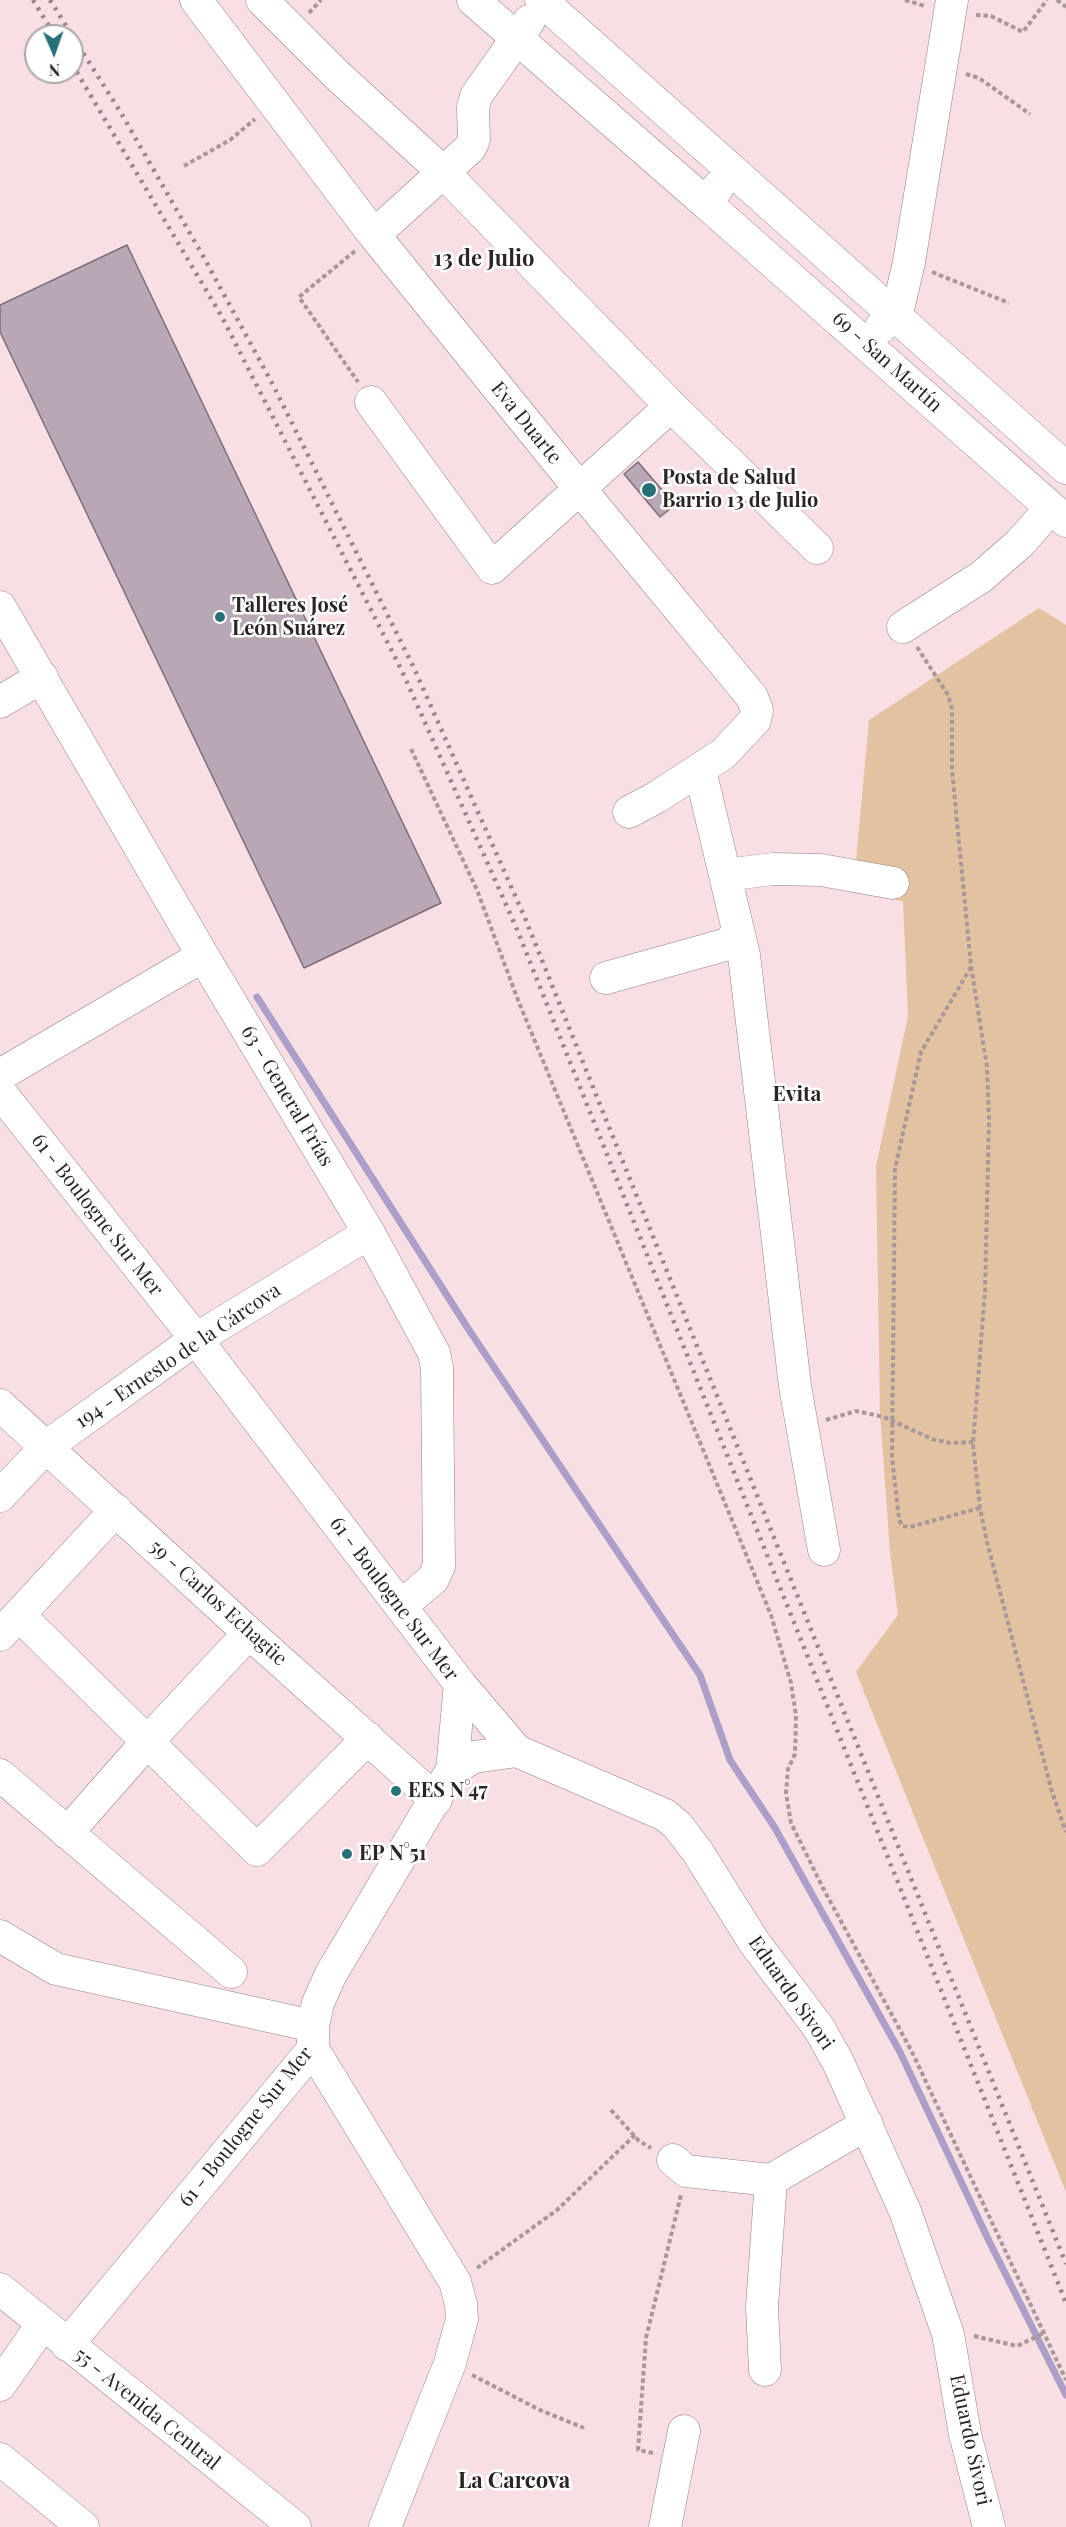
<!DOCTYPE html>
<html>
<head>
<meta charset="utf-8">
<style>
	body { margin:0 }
	#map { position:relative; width:1066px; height:2527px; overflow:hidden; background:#f8dfe4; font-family:"Playfair Display",serif }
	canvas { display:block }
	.north { position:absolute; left:24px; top:24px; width:60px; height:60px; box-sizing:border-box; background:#fff; border:2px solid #aba7a8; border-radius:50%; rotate:178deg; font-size:16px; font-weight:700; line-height:24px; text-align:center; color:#2d2425 }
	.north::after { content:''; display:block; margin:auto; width:21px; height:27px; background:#267177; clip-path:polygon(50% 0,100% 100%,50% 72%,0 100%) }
</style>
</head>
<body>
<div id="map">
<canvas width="1066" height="2527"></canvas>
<div class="north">N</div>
</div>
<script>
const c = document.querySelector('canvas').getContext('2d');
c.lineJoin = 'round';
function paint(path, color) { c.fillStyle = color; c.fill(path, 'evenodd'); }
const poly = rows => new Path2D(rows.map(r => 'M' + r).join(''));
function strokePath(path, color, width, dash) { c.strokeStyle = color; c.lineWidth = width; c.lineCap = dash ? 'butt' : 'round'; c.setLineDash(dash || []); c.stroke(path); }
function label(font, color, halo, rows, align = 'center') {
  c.font = font + ' "Playfair Display",serif'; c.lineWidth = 5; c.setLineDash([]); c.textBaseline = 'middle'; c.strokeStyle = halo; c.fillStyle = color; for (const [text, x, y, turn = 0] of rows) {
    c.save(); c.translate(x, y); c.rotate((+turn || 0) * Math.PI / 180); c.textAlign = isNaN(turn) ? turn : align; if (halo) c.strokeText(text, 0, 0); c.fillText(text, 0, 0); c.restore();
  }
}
paint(poly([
	[1039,608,1066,625,1066,2192,856,1672,898,1615,890,1552,880,1412,876,1166,908,1016,903,901,853,893,869,720]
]), '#e2c2a0');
strokePath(poly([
	[257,997,469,1330,700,1675,730,1760,775,1828,900,2052,989,2241,1066,2395]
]), '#ac9ec9', 7);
const building = poly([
	[127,245,441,903,304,968,0,332,0,305,127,245],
	[638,462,675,505,660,517,624,474,638,462]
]);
paint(building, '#b8a7b5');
strokePath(building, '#7d6d7a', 1.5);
const minor = poly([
	[196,0,374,235,580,489,752,697,757,710,755,720,723,754,657,797,629,812],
	[262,0,337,75,444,173,671,406,817,548],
	[473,0,707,204,718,187],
	[541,0,1066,468],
	[707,204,1066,521],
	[374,235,470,148,474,140,473,108,476,96,529,21],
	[881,327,899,305,909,262,952,0],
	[371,402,492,568,671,406],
	[0,607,203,956,369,1233,434,1353,437,1368,439,1566,433,1579,401,1606],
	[903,627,981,577,1019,544,1051,508],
	[0,702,42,677],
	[700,770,744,955,795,1386,824,1550],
	[725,875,773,869,821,870,893,883],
	[606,978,728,944,738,932],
	[0,1075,203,956],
	[0,1092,196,1339,460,1684,452,1770,331,1974,318,2003,313,2026,313,2049,67,2345],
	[0,1405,249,1633,436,1800],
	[0,1496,46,1447,61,1436,196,1339,369,1233],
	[19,1615,257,1850,368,1738],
	[0,1635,116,1510],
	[460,1684,517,1751,665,1815,677,1825,697,1851,754,1942,819,2028,838,2062,905,2211,948,2334,965,2434,989,2527],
	[452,1770,474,1757,517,1751],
	[0,1775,231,1972],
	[67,1833,147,1742,249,1633],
	[0,1936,56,1969,313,2026],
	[313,2049,455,2282,461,2304,462,2319,450,2363,385,2527],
	[673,2160,686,2171,771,2180],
	[0,2289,295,2527],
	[765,2370,762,2307,771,2180,867,2124],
	[0,2385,42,2325],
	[0,2459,83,2527],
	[665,2527,684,2431]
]);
strokePath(minor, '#967f84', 33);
strokePath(poly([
	[905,0,925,6],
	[1057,0,1066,7],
	[309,13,321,0],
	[976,15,991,16,1023,32,1047,0],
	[966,74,979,78,1030,114],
	[184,166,230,140,255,119],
	[355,251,299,297,358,382],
	[932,272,1009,303],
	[917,647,948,695,952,709,952,770,971,966,987,1067,989,1118,985,1291,973,1444,980,1508,987,1542,1052,1792,1066,1832],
	[411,749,477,890,518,1000,771,1615,791,1683,796,1716,795,1754,788,1769,786,1793,791,1823,824,1890,912,2052,1066,2380],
	[971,967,921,1052,895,1169,892,1457,899,1519,902,1526,910,1527,980,1508],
	[826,1420,856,1411,884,1417,932,1439,950,1443,974,1442],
	[611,2110,639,2141,651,2148],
	[477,2268,557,2210,635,2135],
	[974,2336,1017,2346,1044,2333],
	[472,2375,540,2410,584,2428],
	[653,2453,638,2450,646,2338,681,2195]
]), '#a9979a', 4, [4.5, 3]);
strokePath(minor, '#fff', 32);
strokePath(poly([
	[33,0,55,36],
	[50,0,121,113,203,256,272,383,414,668,525,918,1066,2264],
	[72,64,222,317,402,671,516,927,1066,2303]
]), '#978589', 4.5, [3, 6]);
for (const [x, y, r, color] of [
	[649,490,8,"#267177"],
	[220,617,6,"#267177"],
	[396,1791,6,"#267177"],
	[347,1854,6,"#267177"]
]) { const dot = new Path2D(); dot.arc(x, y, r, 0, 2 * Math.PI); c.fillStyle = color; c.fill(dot); strokePath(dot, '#fff', 2); }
label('20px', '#2d2425', '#fff', [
	["69 - San Martín",887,362,42],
	["Eva Duarte",526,423,51],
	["63 - General Frías",287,1096,59],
	["61 - Boulogne Sur Mer",97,1215,52],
	["194 - Ernesto de la Cárcova",178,1356,-34],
	["61 - Boulogne Sur Mer",394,1599,53],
	["59 - Carlos Echagüe",218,1603,42],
	["Eduardo Sivori",791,1993,55],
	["61 - Boulogne Sur Mer",246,2127,-51],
	["55 - Avenida Central",147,2409,39],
	["Eduardo Sivori",970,2440,78]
]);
label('bold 20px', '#2d2425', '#fff', [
	["Posta de Salud",662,478],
	["Barrio 13 de Julio",662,501],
	["Talleres José",232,606],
	["León Suárez",232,629],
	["EES N°47",408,1791],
	["EP N°51",359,1854]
], 'left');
label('bold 21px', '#2d2425', '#fff', [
	["Evita",797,1094]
]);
label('bold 22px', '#2d2425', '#fff', [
	["13 de Julio",484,259],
	["La Carcova",514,2481]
]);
</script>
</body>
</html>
